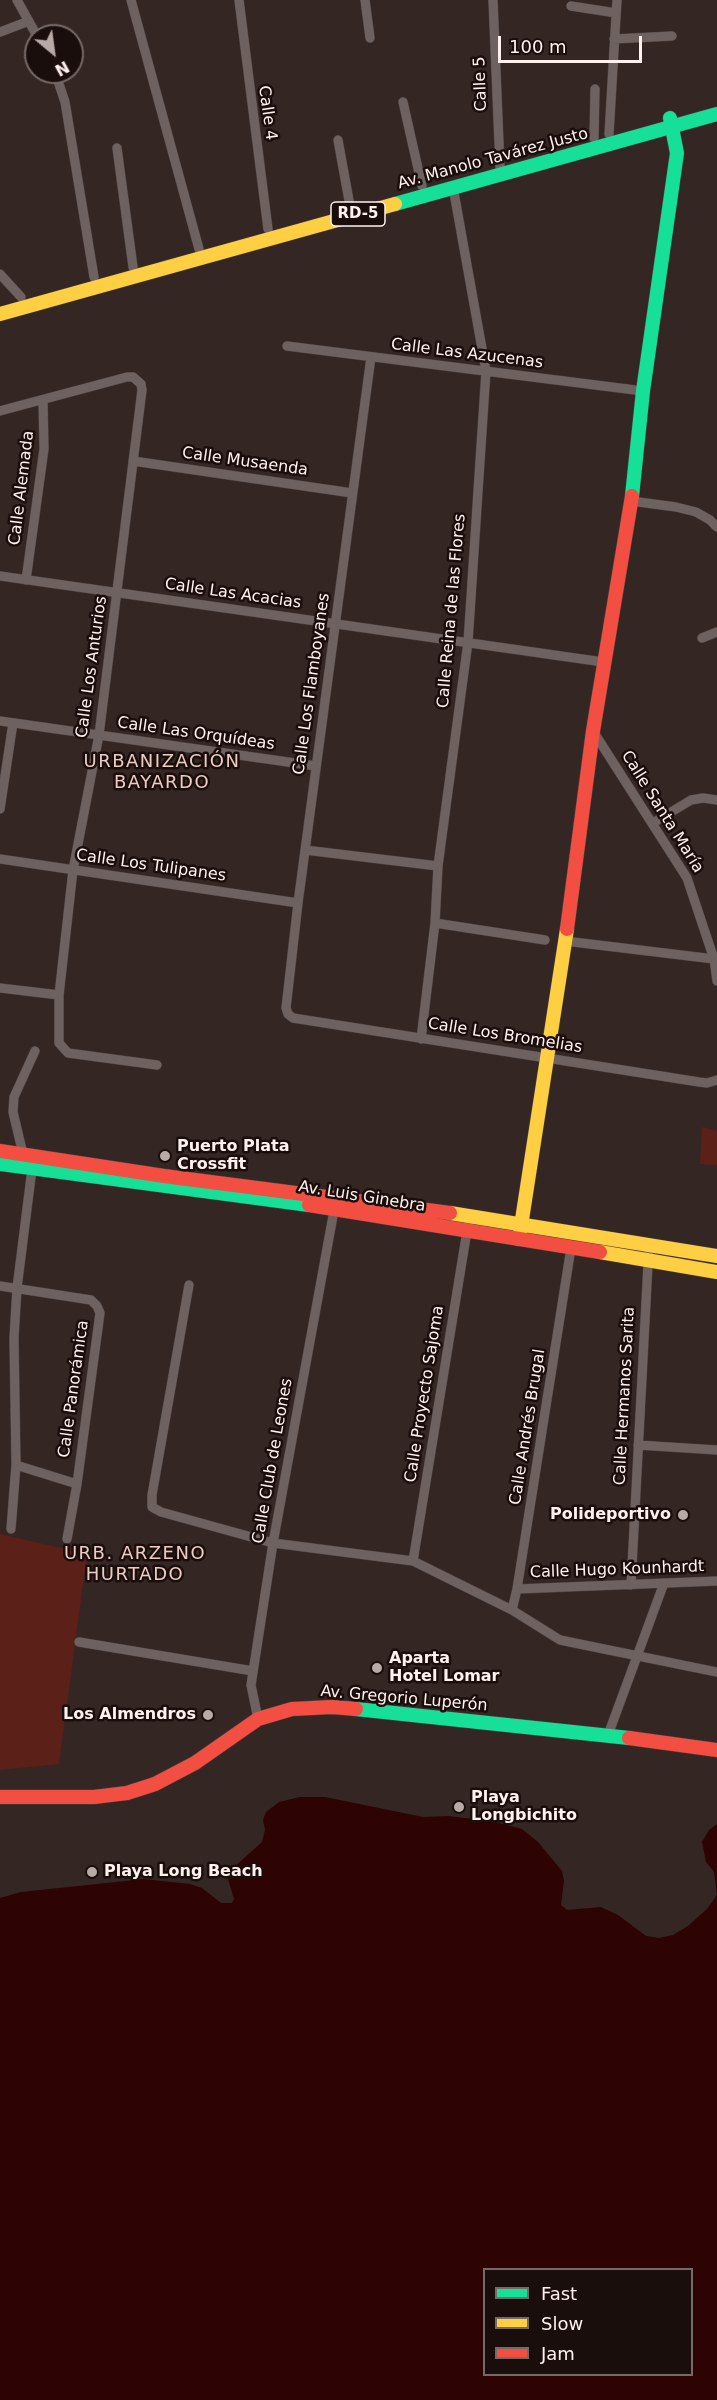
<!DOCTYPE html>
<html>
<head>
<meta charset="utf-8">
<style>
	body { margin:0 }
	#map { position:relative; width:717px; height:2400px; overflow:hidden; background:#342623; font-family:"DejaVu Sans",sans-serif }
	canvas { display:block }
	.legend { position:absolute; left:483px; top:2268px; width:210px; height:108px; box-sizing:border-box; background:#1a0e0c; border:2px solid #766966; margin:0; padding:8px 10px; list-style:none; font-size:18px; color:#fff1ee }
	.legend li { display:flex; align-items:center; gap:12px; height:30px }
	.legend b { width:30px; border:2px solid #766966 }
	.north { position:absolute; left:24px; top:24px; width:60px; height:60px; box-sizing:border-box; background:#1a0e0c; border:2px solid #766966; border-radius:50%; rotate:151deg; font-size:16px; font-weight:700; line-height:24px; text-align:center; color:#fff1ee }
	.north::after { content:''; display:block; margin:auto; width:21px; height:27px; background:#b8aaa7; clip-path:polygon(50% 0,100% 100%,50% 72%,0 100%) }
	.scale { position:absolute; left:498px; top:36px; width:144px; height:27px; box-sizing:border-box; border:3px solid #fff1ee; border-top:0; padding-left:8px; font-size:18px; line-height:21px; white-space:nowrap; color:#fff1ee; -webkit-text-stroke:4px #1a0e0c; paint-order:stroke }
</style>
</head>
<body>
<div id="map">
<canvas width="717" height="2400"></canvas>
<ul class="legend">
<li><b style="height:8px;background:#16e098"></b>Fast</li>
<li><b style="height:8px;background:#ffcf43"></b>Slow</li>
<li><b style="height:8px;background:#f24e42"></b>Jam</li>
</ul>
<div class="north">N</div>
<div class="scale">100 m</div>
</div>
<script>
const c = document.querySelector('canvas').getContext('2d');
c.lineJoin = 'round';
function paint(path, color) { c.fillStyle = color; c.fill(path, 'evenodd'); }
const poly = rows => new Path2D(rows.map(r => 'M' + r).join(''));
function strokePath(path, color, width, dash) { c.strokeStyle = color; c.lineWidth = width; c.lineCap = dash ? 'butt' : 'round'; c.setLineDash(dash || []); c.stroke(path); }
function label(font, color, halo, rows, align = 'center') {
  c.font = font + ' "DejaVu Sans",sans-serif'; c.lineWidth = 5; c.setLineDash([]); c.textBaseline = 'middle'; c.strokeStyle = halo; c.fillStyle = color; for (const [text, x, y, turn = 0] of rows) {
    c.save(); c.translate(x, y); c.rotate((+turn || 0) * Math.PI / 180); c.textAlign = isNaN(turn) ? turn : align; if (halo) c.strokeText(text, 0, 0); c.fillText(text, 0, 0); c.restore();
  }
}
paint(poly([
	[702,1127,717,1131,717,1165,700,1164],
	[0,1534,87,1554,59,1764,0,1770]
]), '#5b2119');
paint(poly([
	[300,1797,325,1797,423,1817,448,1816,491,1821,522,1829,538,1842,562,1871,564,1881,561,1905,567,1910,601,1907,618,1915,646,1936,659,1938,673,1935,688,1926,707,1909,717,1895,714,1872,706,1862,702,1842,709,1830,717,1824,717,2400,0,2400,0,1898,21,1892,144,1879,190,1884,202,1888,221,1903,232,1903,234,1899,228,1879,232,1869,262,1842,265,1830,263,1820,266,1812,279,1802],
	[484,2270,692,2270,692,2374,484,2374]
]), '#2d0403');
const street = poly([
	[17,0,37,36],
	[131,0,199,249],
	[239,0,268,229],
	[365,0,370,38],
	[493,0,500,167],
	[571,6,616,13],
	[0,32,29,21],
	[614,39,672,36],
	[55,72,65,102,94,277],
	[403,102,422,186],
	[609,134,617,0],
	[594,138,595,89],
	[338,140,350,206],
	[117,148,133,267],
	[0,274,21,297],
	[287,346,643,391],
	[371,357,298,903,286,1008,288,1014,293,1018,699,1082,707,1083,717,1080],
	[0,411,127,377,133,377,141,384,142,390,99,735,73,870,59,995,59,1043,68,1053,157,1065],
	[133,461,352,493],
	[631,501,676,507,696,512,710,520,717,527],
	[0,576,603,662],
	[26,580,44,449,43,400],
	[702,638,717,632],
	[0,721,316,766],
	[593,731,687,878,714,959,717,981],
	[0,809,13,723],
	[653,823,691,800,703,798,717,800],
	[305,850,438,866],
	[0,859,298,903],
	[435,923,545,940],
	[565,941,714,959],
	[0,988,59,995],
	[421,1039,435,923,438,866,468,642,486,371,453,187],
	[23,1154,13,1112,14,1097,35,1051],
	[189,1285,152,1495,152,1507,161,1512,273,1543,413,1561,512,1610,560,1640,717,1672],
	[0,1286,91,1300,97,1306,100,1313,77,1484,67,1539],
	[638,1445,717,1450],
	[16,1465,77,1484],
	[11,1529,16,1465,14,1338,17,1288,32,1169],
	[413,1561,467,1231,471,1217],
	[631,1585,649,1245],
	[517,1589,717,1581],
	[512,1610,517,1589,571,1248],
	[79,1642,253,1671],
	[258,1719,251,1685,273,1543,335,1205],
	[608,1735,664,1583]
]);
const fast = poly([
	[395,204,717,114],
	[632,496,643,391,677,153,670,118],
	[0,1164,309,1205],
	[356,1709,629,1738]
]);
const slow = poly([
	[0,314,395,204],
	[450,1213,717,1256],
	[519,1239,567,929],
	[600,1252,717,1272]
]);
const jam = poly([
	[567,929,593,731,632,496],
	[0,1151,164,1176,450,1213],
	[309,1205,600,1252],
	[629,1738,717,1750],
	[0,1797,94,1797,127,1793,155,1784,195,1763,258,1719,292,1709,332,1707,356,1709]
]);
strokePath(street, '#4c413f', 10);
strokePath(fast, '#4c413f', 15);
strokePath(slow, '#4c413f', 15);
strokePath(jam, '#4c413f', 15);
strokePath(street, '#6d625f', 9);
strokePath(fast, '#16e098', 14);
strokePath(slow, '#ffcf43', 14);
strokePath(jam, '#f24e42', 14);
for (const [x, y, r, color] of [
	[165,1156,6,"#b8aaa7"],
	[683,1515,6,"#b8aaa7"],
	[377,1668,6,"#b8aaa7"],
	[208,1715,6,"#b8aaa7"],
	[459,1807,6,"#b8aaa7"],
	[92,1872,6,"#b8aaa7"]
]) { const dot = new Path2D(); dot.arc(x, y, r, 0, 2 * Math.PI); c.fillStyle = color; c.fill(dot); strokePath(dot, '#1a0e0c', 2); }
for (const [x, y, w] of [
	[358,214,54]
]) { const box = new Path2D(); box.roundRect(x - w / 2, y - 12, w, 24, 4.5); c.fillStyle = '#1a0e0c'; c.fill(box); strokePath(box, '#fff1ee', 1.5); }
label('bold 15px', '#fff1ee', null, [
	["RD-5",358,214]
]);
label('16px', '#fff1ee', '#1a0e0c', [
	["Calle 5",481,84,-92],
	["Calle 4",267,113,82],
	["Av. Manolo Tavárez Justo",493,159,-15],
	["Calle Las Azucenas",467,354,7],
	["Calle Musaenda",245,462,8],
	["Calle Alemada",22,488,-83],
	["Calle Las Acacias",233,594,8],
	["Calle Reina de las Flores",452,611,-85],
	["Calle Los Anturios",92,667,-82],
	["Calle Los Flamboyanes",312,684,-82],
	["Calle Las Orquídeas",196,734,8],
	["Calle Santa María",662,812,58],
	["Calle Los Tulipanes",151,866,8],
	["Calle Los Bromelias",505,1036,9],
	["Av. Luis Ginebra",362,1197,9],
	["Calle Panorámica",74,1389,-82],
	["Calle Proyecto Sajoma",425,1394,-81],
	["Calle Hermanos Sarita",625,1396,-87],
	["Calle Andrés Brugal",528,1427,-81],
	["Calle Club de Leones",273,1461,-80],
	["Calle Hugo Kounhardt",617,1570,-2],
	["Av. Gregorio Luperón",404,1699,5]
]);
label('bold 16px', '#fff1ee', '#1a0e0c', [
	["Puerto Plata",177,1147],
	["Crossfit",177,1165],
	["Polideportivo",671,1515,"right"],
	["Aparta",389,1659],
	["Hotel Lomar",389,1677],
	["Los Almendros",196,1715,"right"],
	["Playa",471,1798],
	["Longbichito",471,1816],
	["Playa Long Beach",104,1872]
], 'left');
c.letterSpacing = '1.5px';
label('18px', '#edcbc5', '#1a0e0c', [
	["URBANIZACIÓN",162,762],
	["BAYARDO",162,783],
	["URB. ARZENO",135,1554],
	["HURTADO",135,1575]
]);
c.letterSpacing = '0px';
</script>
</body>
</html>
